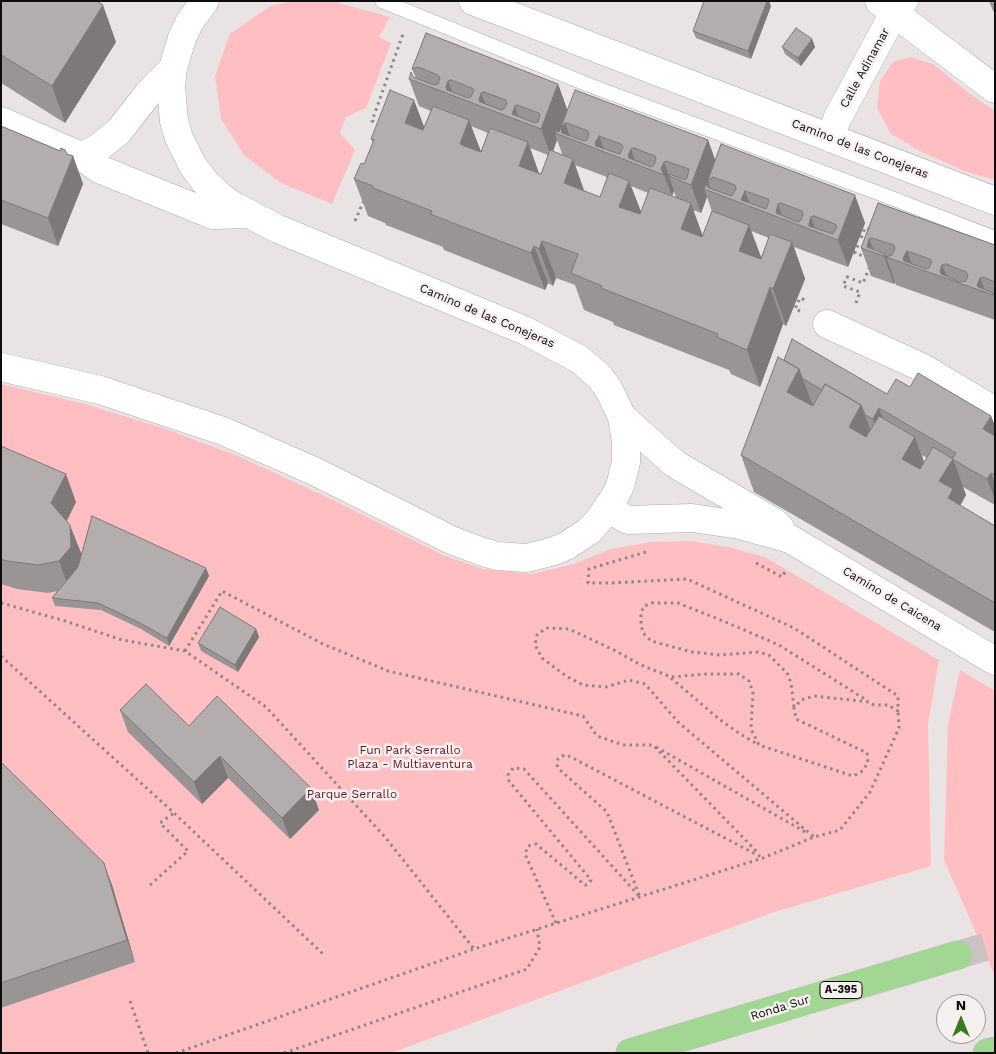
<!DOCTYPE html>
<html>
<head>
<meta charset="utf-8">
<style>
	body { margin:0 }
	#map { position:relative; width:996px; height:1054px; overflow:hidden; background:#eae3e3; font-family:"Work Sans",sans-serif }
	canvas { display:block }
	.frame { position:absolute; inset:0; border:2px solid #0e0c0c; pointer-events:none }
	.north { position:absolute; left:936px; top:994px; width:50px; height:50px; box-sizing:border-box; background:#f7f0f0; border:1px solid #9a9595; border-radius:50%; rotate:0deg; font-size:14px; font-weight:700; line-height:20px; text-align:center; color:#0e0c0c }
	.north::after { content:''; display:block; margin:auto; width:18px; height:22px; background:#367b1d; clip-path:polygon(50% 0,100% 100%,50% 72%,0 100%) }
</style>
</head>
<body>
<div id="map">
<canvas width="996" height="1054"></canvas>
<div class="frame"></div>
<div class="north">N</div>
</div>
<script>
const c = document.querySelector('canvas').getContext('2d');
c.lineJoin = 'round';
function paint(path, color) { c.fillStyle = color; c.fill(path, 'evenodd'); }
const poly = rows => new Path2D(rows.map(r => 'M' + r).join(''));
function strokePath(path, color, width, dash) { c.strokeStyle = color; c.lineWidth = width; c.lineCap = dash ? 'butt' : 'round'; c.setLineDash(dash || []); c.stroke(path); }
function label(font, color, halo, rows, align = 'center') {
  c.font = font + ' "Work Sans",sans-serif'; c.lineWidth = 5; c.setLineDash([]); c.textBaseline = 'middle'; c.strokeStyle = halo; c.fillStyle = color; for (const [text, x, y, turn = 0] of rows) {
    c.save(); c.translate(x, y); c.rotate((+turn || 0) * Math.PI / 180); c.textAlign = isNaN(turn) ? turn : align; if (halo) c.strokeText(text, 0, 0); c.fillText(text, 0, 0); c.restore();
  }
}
paint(poly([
	[294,1,332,1,390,17,379,37,391,43,366,108,346,117,340,133,355,150,332,204,281,183,244,155,221,119,215,76,230,34,270,6],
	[911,57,933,64,970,94,995,111,995,180,964,171,920,151,891,134,877,108,880,81,893,62],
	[1,384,85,404,163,428,238,456,329,498,443,555,483,569,532,574,574,564,611,549,652,542,691,541,728,547,765,557,939,660,928,724,931,866,774,912,391,1053,1,1053,1,1008,134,962,1,776],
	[960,670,995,691,995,976,944,860,948,724]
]), '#ffbec1');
strokePath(poly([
	[958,955,995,944]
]), '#c9c3c3', 28, [28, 14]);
const lane = poly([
	[382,1,589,85,881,194,995,238]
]);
const street = poly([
	[904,1,894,13,995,89],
	[827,324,923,368,995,411]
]);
const secondary = poly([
	[473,1,995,201],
	[1,121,81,156,99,169,213,215,248,214],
	[830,138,837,119,894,13,879,1],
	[81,156,98,148,119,131,147,95,173,68],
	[1,367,100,390,223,431,316,472,451,540,483,552,497,556,527,558,554,551,566,546,589,531,599,520,614,498,620,486,626,462,626,442,622,417,609,390,600,377,579,359,526,331,278,229,234,206,221,197,206,183,193,166,179,138,174,121,171,86,173,68,182,38,189,23,205,1],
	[622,417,675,464,774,522,780,528],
	[608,509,628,520,692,518,740,525,790,539,995,661]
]);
const highway = poly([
	[630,1053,958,955],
	[987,1053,995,1051]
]);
strokePath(lane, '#b2abab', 15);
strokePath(street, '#b2abab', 29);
strokePath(secondary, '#b2abab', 29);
strokePath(highway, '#c0c0c0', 29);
strokePath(poly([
	[380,124,372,121,403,34],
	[355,221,364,200],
	[867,240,861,238,865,228,870,230],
	[864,247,858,245,855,253,866,257],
	[856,303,860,292,843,286,847,277,863,283,870,266],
	[800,311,795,309,800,298,808,301],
	[646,552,589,569,588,583,610,583,687,579,794,628,898,696,898,711,888,705,874,705,869,702,814,696,801,700,794,708,796,719,867,753,868,763,861,772,853,776,759,745,751,729,753,692,749,681,739,674,706,674,671,677,641,665,614,650,569,629,546,628,537,635,535,645,542,658,566,676,583,685,606,687,629,680,645,684,679,723,814,837],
	[756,563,782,577,785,572],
	[1,603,62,620,122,640,185,651,266,707,385,837,474,949],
	[185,651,222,591,323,644,388,671,583,716,597,736,623,745,653,745,759,854],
	[1,656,174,813,323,954],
	[671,678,719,719,740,734,759,745],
	[794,707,791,683,787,673,769,655,758,652,720,655,692,652,651,641,643,633,641,624,641,613,644,606,652,603,678,603,728,623,779,645,868,701],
	[656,747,807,833],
	[150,885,188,851,160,823,174,813],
	[556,923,525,854,528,846,536,844,585,885,589,884,591,880,509,781,508,775,513,768,524,769,640,897,607,812,559,769,557,765,558,759,562,756,567,755,763,858],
	[130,1001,148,1053],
	[176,1053,474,949,763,858,814,837,840,830,870,792,899,728,898,711],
	[284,1053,527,969,540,947,537,929]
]), '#8d8888', 3, [2.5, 4]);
strokePath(lane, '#fff', 14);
strokePath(street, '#fff', 28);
strokePath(secondary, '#fff', 28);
strokePath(highway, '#a1d792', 28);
paint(poly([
	[1,1,116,42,65,123,1,83],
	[995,1,995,12,993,11,990,3],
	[771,6,751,59,696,38,693,31],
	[426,33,558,84,567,109,708,140,715,160,865,223,848,267,794,247,805,279,786,326,783,324,760,387,731,374,729,370,614,325,613,322,584,310,575,285,556,278,553,286,548,283,545,290,444,250,443,247,386,225,385,223,368,216,354,179,364,164,373,143,371,139,424,127,431,111,419,106,409,79,413,77,416,78,412,69],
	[471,126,488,133,481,152],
	[557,140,563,156,553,152],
	[530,148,548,155,541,174,539,174],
	[575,165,607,177,600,197,584,191],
	[631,186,648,193,641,212],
	[674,191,676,198,672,196],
	[707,197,712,212,703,236,693,210,701,213],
	[751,231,769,238,761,258],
	[812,39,815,47,801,66,785,54,782,47],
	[1,126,73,156,83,184,58,246,1,224],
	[878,203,995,245,995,320,896,285,890,268,895,282,894,284,871,276,861,248],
	[784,360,887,394,910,387,991,416,995,426,995,505,963,487,966,495,960,506,995,526,995,632,754,492,741,455],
	[922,455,927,458,924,462],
	[1,446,76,502,67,521,81,553,81,558,206,568,209,576,169,646,141,629,101,610,55,606,52,598,57,591,48,593,17,589,1,584],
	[256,629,259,637,238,672,201,651,198,643],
	[120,710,189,726,319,810,290,839,228,778,202,804,128,732],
	[1,762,112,885,135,962,1,1008]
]), '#9a9595');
paint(poly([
	[767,1,769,1,771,6,751,59,748,51],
	[103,5,116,42,65,123,52,86],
	[812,39,815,47,801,66,798,58],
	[448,81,454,96,448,93,446,87],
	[558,84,568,112,565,123,571,139,565,137,562,128,565,137,555,133,557,140,551,156,541,129],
	[481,93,487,108,481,106,479,100],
	[414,100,428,137,405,123],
	[515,106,520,121,512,114],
	[469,120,483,157,460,144],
	[599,136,605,152,597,149,595,143],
	[708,140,718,168,713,177,708,180,710,188,709,191,704,189,707,197,701,213,691,185],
	[528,142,541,179,519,166],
	[631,149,636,164,630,162,628,156],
	[73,156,83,184,58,246,48,218],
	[573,159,586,196,564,183],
	[664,162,674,191,672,196,664,175,661,169],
	[629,181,643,217,619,207],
	[745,191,751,207,741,200],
	[855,195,865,223,848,267,838,240],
	[691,203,704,240,681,229],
	[778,204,783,219,776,213],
	[811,217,816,232,811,229,809,224],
	[749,225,763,262,739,251],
	[869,239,875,253,867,247],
	[542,241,556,278,553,286,539,249],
	[792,242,805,279,786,326,773,289],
	[534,246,548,283,545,290,531,253],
	[907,251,913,267,906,264,903,258],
	[885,254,895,282,894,284,884,256],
	[942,265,948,279,942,277,940,271],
	[980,278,986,293,979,291,977,285],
	[770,287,783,324,760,387,747,350],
	[799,369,813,406,787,392],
	[861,405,875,442,849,427],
	[879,408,889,436,883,447,873,419],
	[991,416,995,426,995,454,983,429],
	[915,437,928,474,902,459],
	[953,459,966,495,953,518,939,481],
	[991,473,995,484,995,499,987,479],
	[66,474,76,502,61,531,51,503],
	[70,525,81,553,81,575,69,589,59,561],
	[206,568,209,576,169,646,167,638],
	[256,629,259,637,238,672,235,665],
	[220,756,228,778,202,804,194,782],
	[311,788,319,810,290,839,282,818],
	[104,863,112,885,135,962,127,940]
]), '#7d7979');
const building = poly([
	[1,1,97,1,103,5,52,86,1,55,1,1],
	[704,1,767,1,748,51,693,31,704,1],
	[991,1,995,1,995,5,990,3,991,1],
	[796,28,812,39,798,58,782,47,796,28],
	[426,33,558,84,541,129,409,79,411,72,413,77,434,85,438,84,440,78,438,75,418,67,412,69,426,33],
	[451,80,472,88,474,90,471,97,468,98,447,90,446,87,448,81,451,80],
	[484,92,506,100,507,103,504,109,501,110,480,102,479,100,481,93,484,92],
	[517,105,539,113,540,115,538,122,535,123,512,114,515,106,517,105],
	[390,90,414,100,405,123,407,124,423,130,433,106,469,120,460,144,464,146,481,152,490,128,528,142,519,166,541,174,550,150,573,159,564,183,600,197,609,173,629,181,619,207,640,214,650,188,691,203,681,229,702,237,712,211,749,225,739,251,755,257,761,259,770,234,792,242,773,289,770,287,747,350,717,337,718,334,601,288,602,286,571,273,578,254,542,241,539,249,534,246,531,253,430,214,432,211,373,188,373,186,354,179,361,163,364,164,374,140,371,139,390,90],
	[575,90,708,140,691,185,669,176,669,174,685,180,687,178,689,169,666,161,664,162,661,169,664,175,555,133,556,131,559,132,575,90],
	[565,123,567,123,588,131,589,134,587,140,584,141,562,133,561,127,565,123],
	[599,136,621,144,623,147,620,154,596,146,595,143,599,136],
	[634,148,655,156,656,159,654,165,651,167,629,158,628,156,631,149,634,148],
	[1,126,60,151,61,148,65,150,67,154,73,156,48,218,1,200,1,126],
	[721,144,855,195,838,240,704,189,706,184,709,188,732,196,736,189,735,185,713,177,708,180,721,144],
	[745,191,768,199,769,201,766,209,741,200,745,191],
	[781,203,802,211,803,214,801,220,798,222,776,213,778,204,781,203],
	[814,216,835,224,837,227,833,234,809,226,809,224,811,217,814,216],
	[878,203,995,245,995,282,983,277,980,278,977,285,978,287,993,293,993,295,886,257,892,255,895,249,894,245,872,238,869,239,867,247,885,254,884,256,861,248,878,203],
	[907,251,930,259,932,261,929,268,926,269,904,261,903,258,907,251],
	[946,264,966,272,968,275,966,281,960,282,941,274,940,271,942,265,946,264],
	[792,339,887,394,896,379,910,387,918,373,991,416,983,429,995,436,995,475,991,473,987,479,952,459,956,453,879,408,873,419,865,415,861,405,825,384,822,390,802,378,799,369,784,360,792,339],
	[778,357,799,369,787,392,796,397,813,406,825,384,861,405,849,427,866,437,879,416,915,437,902,459,920,469,933,447,953,459,939,481,953,489,948,498,995,526,995,603,741,455,778,357],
	[1,446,66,474,51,503,70,525,71,547,59,561,38,565,7,561,1,559,1,446],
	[92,516,206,568,167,638,138,622,98,603,52,598,78,567,92,516],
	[220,607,256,629,235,665,198,643,220,607],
	[146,684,189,726,217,696,311,788,282,818,220,756,194,782,120,710,146,684],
	[1,762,104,863,127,940,1,983,1,762]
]);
paint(building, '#b3adad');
strokePath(building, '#7d7979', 1);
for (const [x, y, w] of [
	[841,990,42]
]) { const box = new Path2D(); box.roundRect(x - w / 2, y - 8.5, w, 17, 4); c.fillStyle = '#f7f0f0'; c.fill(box); strokePath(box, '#0e0c0c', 1); }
label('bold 11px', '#0e0c0c', null, [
	["A-395",841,990]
]);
label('12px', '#0e0c0c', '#f7f0f0', [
	["Calle Adinamar",865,68,-61],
	["Camino de las Conejeras",860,149,21],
	["Camino de las Conejeras",487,316,23],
	["Camino de Caicena",892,599,31],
	["Ronda Sur",780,1008,-17]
]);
label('12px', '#641522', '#f7f0f0', [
	["Fun Park Serrallo",410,750],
	["Plaza - Multiaventura",410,764],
	["Parque Serrallo",352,794]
]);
</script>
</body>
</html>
